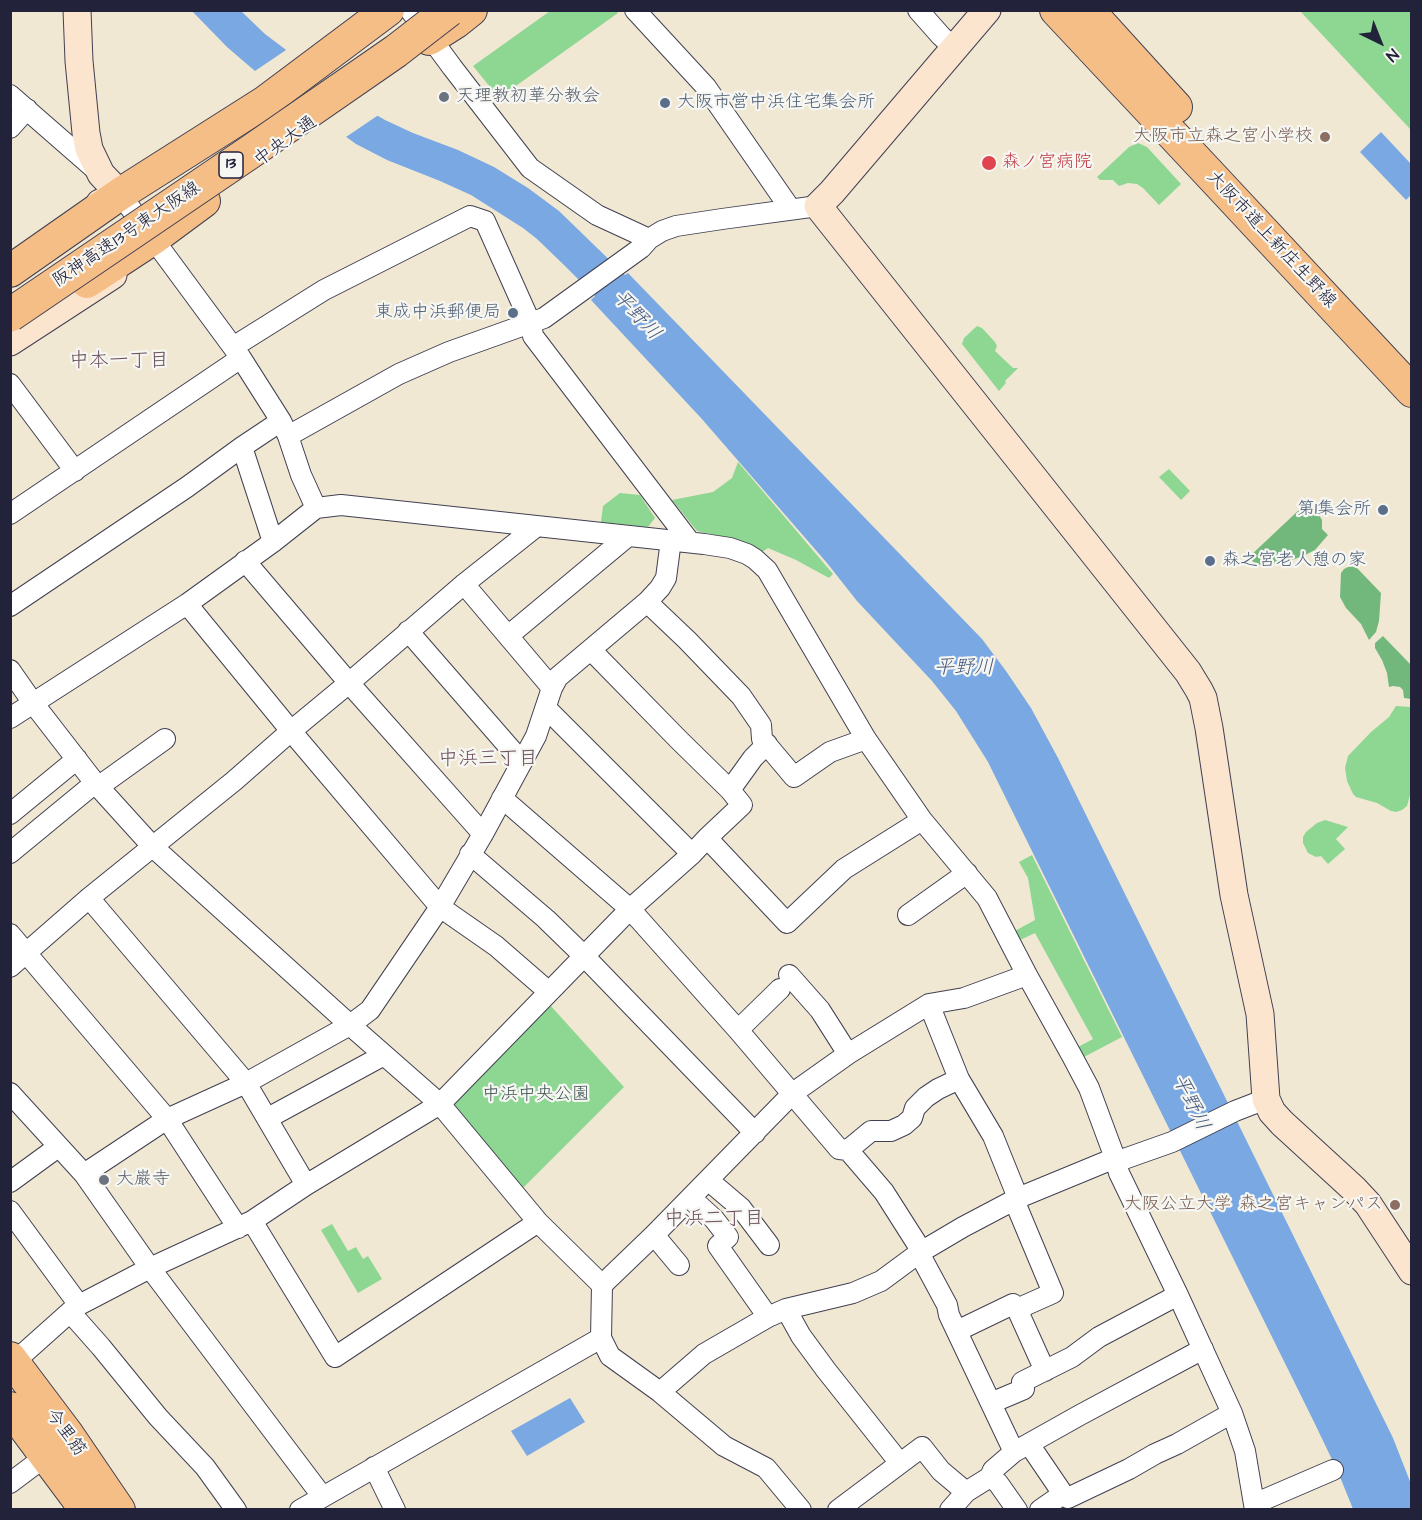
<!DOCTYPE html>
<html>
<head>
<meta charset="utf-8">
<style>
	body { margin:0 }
	#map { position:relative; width:1422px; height:1520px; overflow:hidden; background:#f1e8d3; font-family:"Architects Daughter",sans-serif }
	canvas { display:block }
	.frame { position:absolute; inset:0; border:12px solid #22223b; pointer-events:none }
	.north { position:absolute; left:1350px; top:12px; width:60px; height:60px; -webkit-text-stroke:4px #f6f6f2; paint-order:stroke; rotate:137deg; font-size:16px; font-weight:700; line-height:24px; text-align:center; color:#22223b }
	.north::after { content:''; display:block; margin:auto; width:21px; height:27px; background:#22223b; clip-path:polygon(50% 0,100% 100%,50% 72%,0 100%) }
</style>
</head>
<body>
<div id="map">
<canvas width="1422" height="1520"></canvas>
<div class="frame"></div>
<div class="north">N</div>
</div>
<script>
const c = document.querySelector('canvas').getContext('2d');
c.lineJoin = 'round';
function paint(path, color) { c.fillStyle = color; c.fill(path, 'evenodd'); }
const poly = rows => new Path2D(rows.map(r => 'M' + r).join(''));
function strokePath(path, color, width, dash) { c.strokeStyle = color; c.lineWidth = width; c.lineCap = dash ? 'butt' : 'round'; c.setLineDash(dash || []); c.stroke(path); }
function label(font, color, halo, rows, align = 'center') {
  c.font = font + ' "Architects Daughter","Klee One",sans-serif'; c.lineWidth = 4.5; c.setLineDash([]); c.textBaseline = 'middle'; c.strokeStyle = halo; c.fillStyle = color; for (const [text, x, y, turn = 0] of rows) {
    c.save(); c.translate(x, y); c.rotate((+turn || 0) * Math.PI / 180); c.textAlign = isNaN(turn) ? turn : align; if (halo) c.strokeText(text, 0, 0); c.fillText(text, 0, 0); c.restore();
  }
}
paint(poly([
	[616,10,618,13,499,98,473,66,550,11],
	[1300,11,1411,11,1411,130],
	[1138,143,1147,147,1181,184,1159,205,1143,188,1137,184,1128,183,1119,186,1113,180,1100,180,1097,177,1129,147],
	[977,326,982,328,995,342,997,346,995,351,1013,368,1018,368,1005,381,1006,383,999,391,962,344,964,338],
	[738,462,833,574,829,578,796,560,768,548,762,552,738,544,734,539,697,531,672,500,713,492,732,478],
	[1169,469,1190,491,1181,500,1159,477],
	[620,493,640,495,655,518,648,527,601,522,603,506],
	[1396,706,1411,707,1412,788,1407,806,1402,810,1396,812,1391,811,1377,803,1356,797,1353,794,1347,781,1345,768,1348,756,1371,732,1389,717],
	[1325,820,1348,827,1336,839,1345,849,1328,864,1321,856,1316,857,1308,853,1303,843,1303,837,1306,832,1317,823],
	[1032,855,1122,1037,1082,1058,1076,1048,1093,1039,1035,933,1018,941,1013,932,1035,920,1028,878,1019,862],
	[550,1005,624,1087,520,1191,448,1103],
	[332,1224,348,1251,356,1247,363,1259,368,1256,382,1279,358,1293,321,1230]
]), '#8dd793');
paint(poly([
	[1302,507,1310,508,1319,515,1322,520,1322,529,1328,535,1315,550,1307,554,1290,561,1270,564,1256,565,1249,557],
	[1350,566,1357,568,1381,593,1379,621,1376,632,1369,640,1361,624,1346,608,1340,597,1341,573,1344,569],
	[1383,636,1411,665,1411,699,1404,698,1403,690,1400,687,1393,686,1389,687,1387,673,1382,660,1375,648,1375,643]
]), '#72b87d');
paint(poly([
	[192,11,241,11,265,34,359,105,385,120,413,133,458,150,494,167,528,188,559,211,625,275,628,273,982,639,1006,671,1031,708,1058,758,1393,1438,1411,1484,1411,1509,1353,1509,1338,1472,1315,1424,988,762,956,711,932,681,857,601,827,563,701,418,591,300,595,296,564,265,537,239,523,228,471,195,440,181,387,160,356,144,255,71,227,47],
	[1381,132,1411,164,1411,195,1406,200,1360,152],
	[570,1398,585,1422,527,1456,511,1431]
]), '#79a8e3');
paint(poly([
	[289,48,360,102,380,114,343,139,252,73]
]), '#f1e8d3');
const street = poly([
	[410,10,452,67,530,168,597,215,649,239],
	[635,10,706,87,787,204,788,210],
	[918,10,941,36,955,49],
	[10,95,96,170],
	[10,128,27,109],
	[120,194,241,358,281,421,288,436,301,475,316,508],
	[233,347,324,290,470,216,485,221,531,324,533,336,690,542],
	[10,384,75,471],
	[288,436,399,374,449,352,544,318,641,248,649,239,662,231,676,226,722,219,818,206],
	[242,447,273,542],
	[10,514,241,358],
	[245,561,349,683,483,834],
	[464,584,552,688],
	[647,602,687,640,741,696,761,725,762,739,794,777,830,752,866,739],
	[187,604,291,731,440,907,496,946,549,992],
	[10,606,187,487,242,447,281,421],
	[408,631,522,762],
	[508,636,628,536],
	[10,670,33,703,95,783,153,847,350,1025,440,1104,538,1222,602,1285],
	[546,708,692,854],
	[10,718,187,604,273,542,316,508,341,505,704,544,730,548,747,554,755,559,767,570,866,739,922,820,987,898,1027,975,1072,1056,1089,1088,1115,1158,1119,1173,1178,1295,1232,1413,1245,1451,1255,1510],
	[98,787,165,739],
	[730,790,753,758,767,744],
	[502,798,630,909,738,1030,839,1149,848,1150,884,1192,919,1247,919,1253,947,1305,949,1315,1014,1452],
	[10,814,77,759],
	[707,838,787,923,844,869,922,820],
	[10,853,95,783],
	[470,854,546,919,584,956,755,1133],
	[89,898,246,1083,306,1185],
	[908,915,967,873],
	[10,934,167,1119,238,1228],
	[10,967,89,898,234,781,291,731,349,683,464,584,537,526],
	[789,975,820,1010,848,1054],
	[929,1004,959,1079,993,1136,1018,1198,1017,1207,1053,1293,1017,1309],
	[738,1030,780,989],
	[10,1093,84,1174],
	[268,1118,384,1055],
	[848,1150,871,1131,891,1131,904,1125,912,1118,915,1108,926,1097,938,1089,959,1079],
	[708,1180,741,1208,769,1245],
	[10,1182,58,1147],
	[691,1198,714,1219,728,1237,718,1246,768,1317],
	[10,1211,79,1305],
	[252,1221,335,1357,538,1222],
	[654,1235,679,1265],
	[786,1309,801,1336,826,1370,899,1462],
	[70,1312,101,1347,158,1417,205,1467,236,1510],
	[957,1331,1013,1304,1017,1309,1045,1371],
	[14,1362,70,1312,79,1305,150,1268,252,1221,306,1185,440,1104,630,909,692,854,707,838,742,805,730,790,679,740,591,650],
	[660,1392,704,1354,768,1317,786,1309,853,1293,881,1281,919,1253,963,1227,1018,1198,1115,1158,1124,1159,1172,1142,1235,1111,1266,1099],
	[991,1403,1024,1389,1022,1382,1072,1357,1099,1337,1178,1295],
	[1029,1444,1063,1494],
	[374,1467,395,1510],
	[990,1477,998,1483,1017,1510],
	[10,1483,46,1456],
	[322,1496,150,1268,84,1174,167,1119,246,1083,350,1025,370,1010,440,907,483,834,536,736,552,688,558,677,647,602,660,588,666,578,671,540],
	[1254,1504,1333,1470],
	[300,1510,601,1338],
	[801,1510,766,1468,724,1446,660,1392,610,1356,601,1338,602,1285,654,1235,793,1093,848,1054,929,1004,964,998,1027,975],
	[838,1510,922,1447,941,1471,966,1492],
	[950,1510,966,1492,990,1477,993,1470,1014,1452,1080,1415,1203,1349],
	[1040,1510,1063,1494,1068,1498,1129,1469,1155,1454,1177,1444,1232,1413]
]);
const secondary = poly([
	[77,10,79,61,86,133,89,149,101,174,120,194,100,203],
	[987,10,832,192,818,206,1188,672,1199,690,1203,698,1209,728,1234,895,1260,1014,1266,1099,1272,1112,1282,1123,1354,1189,1368,1204,1412,1271],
	[10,342,113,275]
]);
const primary = poly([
	[1056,10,1218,183,1412,391],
	[1088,10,1176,107],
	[429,39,456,22,471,10],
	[10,271,120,194,265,102,388,10],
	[87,282,154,238,204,201],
	[10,1358,68,1435,119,1510],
	[10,1408,86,1510]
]);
strokePath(street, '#414052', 22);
strokePath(secondary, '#414052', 29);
strokePath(primary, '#414052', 34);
strokePath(street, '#fff', 20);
strokePath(secondary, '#fbe5cf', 27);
strokePath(primary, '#f6be87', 32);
const highwayBridge = poly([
	[10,315,253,150,396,51,449,10]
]);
strokePath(highwayBridge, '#414052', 35, []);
strokePath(highwayBridge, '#f6be87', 33);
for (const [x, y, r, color] of [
	[444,97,6,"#6b7280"],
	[665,103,6,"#5c6f8a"],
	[1325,137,6,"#8d6e63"],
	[989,163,8,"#e0444e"],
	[513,313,6,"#5c6f8a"],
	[1383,510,6,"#5c6f8a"],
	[1210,561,6,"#5c6f8a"],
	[104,1180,6,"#6b7280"],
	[1395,1205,6,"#8d6e63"]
]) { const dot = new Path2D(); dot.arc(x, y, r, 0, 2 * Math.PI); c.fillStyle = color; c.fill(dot); strokePath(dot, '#f6f6f2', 2); }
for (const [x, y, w] of [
	[231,165,24]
]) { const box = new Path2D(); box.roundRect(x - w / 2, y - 13, w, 26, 4.5); c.fillStyle = '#f6f6f2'; c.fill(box); strokePath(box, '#22223b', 1.5); }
label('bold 16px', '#22223b', null, [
	["13",231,165]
]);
label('18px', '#5b616d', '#f6f6f2', [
	["天理教初華分教会",456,97],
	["大巌寺",116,1180]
], 'left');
label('18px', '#4e5e75', '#f6f6f2', [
	["大阪市営中浜住宅集会所",677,103],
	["東成中浜郵便局",501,313,"right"],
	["第1集会所",1371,510,"right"],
	["森之宮老人憩の家",1222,561]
], 'left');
label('18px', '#785e54', '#f6f6f2', [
	["大阪市立森之宮小学校",1313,137],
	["大阪公立大学 森之宮キャンパス",1383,1205]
], 'right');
label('18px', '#22223b', '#f6f6f2', [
	["中央大通",286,142,-36],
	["阪神高速13号東大阪線",127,235,-34],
	["大阪市道上新庄生野線",1271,240,47],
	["今里筋",65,1433,54]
]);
label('18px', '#be3a42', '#f6f6f2', [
	["森ノ宮病院",1002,163]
], 'left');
label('18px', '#425855', '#f6f6f2', [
	["中浜中央公園",536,1095]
]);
label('italic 20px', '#45587e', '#f6f6f2', [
	["平野川",636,316,47],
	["平野川",964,669],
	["平野川",1190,1103,64]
]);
label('20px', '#6c505c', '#f6f6f2', [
	["中本一丁目",119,362],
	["中浜三丁目",488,760],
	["中浜二丁目",714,1220]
]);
</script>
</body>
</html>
